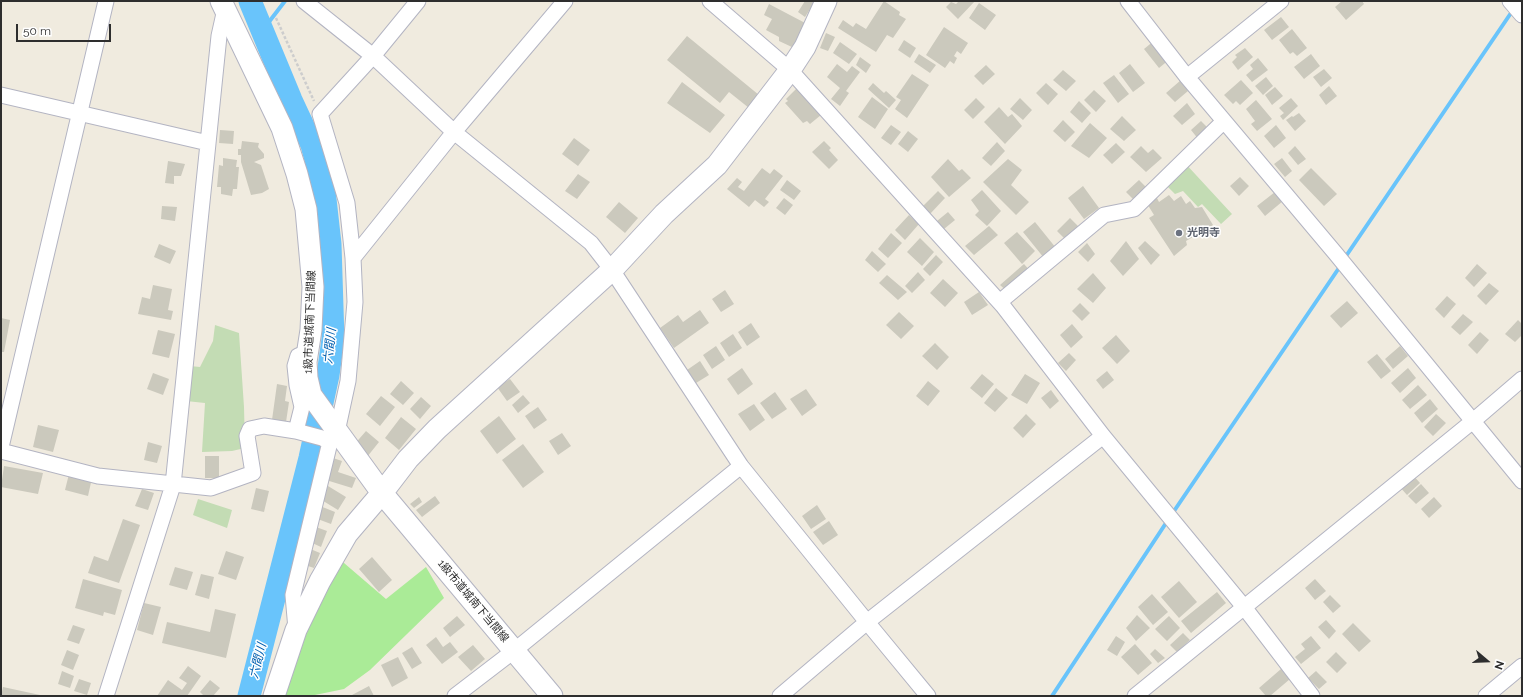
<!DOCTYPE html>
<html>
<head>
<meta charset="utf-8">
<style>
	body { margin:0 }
	#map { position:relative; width:1523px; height:697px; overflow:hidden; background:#f0ebdf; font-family:Raleway,sans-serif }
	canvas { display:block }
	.frame { position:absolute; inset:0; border:2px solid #2e2e2e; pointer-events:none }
	.north { position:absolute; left:1467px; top:641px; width:40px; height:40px; -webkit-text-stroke:3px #fff; paint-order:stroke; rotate:109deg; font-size:11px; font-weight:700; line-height:16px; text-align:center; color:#2e2e2e }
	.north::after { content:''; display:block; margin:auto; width:14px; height:18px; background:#2e2e2e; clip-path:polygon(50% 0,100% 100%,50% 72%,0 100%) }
	.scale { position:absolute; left:16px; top:24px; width:95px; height:18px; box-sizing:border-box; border:2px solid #2e2e2e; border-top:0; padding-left:5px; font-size:12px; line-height:14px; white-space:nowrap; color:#2e2e2e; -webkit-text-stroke:3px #fff; paint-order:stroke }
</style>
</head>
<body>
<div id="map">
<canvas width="1523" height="697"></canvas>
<div class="frame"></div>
<div class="north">N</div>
<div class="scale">50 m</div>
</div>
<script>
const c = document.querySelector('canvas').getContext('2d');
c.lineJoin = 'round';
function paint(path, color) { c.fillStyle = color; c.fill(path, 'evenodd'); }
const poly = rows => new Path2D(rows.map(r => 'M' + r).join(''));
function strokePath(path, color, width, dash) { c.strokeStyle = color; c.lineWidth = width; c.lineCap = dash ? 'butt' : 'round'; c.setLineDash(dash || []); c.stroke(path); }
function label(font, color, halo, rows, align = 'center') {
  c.font = font + ' Raleway,"Noto Sans JP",sans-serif'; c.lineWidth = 3; c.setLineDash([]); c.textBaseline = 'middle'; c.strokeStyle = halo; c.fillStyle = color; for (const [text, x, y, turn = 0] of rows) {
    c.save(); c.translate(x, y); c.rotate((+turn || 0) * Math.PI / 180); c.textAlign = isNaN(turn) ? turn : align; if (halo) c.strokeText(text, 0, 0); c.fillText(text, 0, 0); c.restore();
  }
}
paint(poly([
	[337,557,386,599,426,567,444,598,370,670,344,689,310,696,285,696,298,645]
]), '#aaeb97');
paint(poly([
	[1184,162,1232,214,1221,224,1202,204,1198,207,1183,191,1175,194,1163,182],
	[215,325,239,333,244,407,245,448,232,451,202,452,205,403,186,401,190,366,200,367,213,341],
	[198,499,232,510,227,528,193,515]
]), '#c3dcb4');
strokePath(poly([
	[262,31,285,1],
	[1344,259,1513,10],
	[1172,514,1341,265],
	[1052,696,1168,520]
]), '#69c4fb', 4);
strokePath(poly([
	[249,696,310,458,328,375,333,339,330,244,324,190,312,145,291,100,250,1]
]), '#69c4fb', 23);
paint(poly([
	[805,1,811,1,814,3,805,17,798,12],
	[884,1,900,12,899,15,906,19,893,38,887,35,876,52,838,28,843,20,853,27,856,23,866,29],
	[959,1,975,1,958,19,946,7,951,2,956,4],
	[1342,1,1362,1,1364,4,1346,20,1335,7],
	[979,3,996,15,985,30,969,18],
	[769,4,807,24,794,48,779,41,779,37,766,30,772,19,764,15],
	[1281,17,1289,27,1272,40,1264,30],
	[944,27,968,43,961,54,957,51,954,56,957,58,954,64,950,61,945,68,926,55],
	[1292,29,1307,48,1297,56,1293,52,1290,54,1279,40],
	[826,33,835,37,828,51,820,48],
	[687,36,759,95,749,108,729,92,720,103,667,60],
	[904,40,916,48,910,58,898,50],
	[1155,40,1170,59,1159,68,1144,49],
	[840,42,857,54,849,64,833,53],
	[1245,48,1253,57,1238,70,1232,62,1237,57,1235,55],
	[919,54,936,65,930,73,914,62],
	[1311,54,1320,66,1304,79,1294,67],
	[860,57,871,65,866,73,856,65],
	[1258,58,1268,70,1252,82,1246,75,1253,69,1250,65],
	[837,64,847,72,852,66,860,72,846,91,849,93,840,106,831,99,840,88,827,77],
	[1130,64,1145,83,1133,92,1119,73],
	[986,65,995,74,983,85,974,76],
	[1324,69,1332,78,1321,87,1313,77],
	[1063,70,1076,81,1066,91,1053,80],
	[912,74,929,85,907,118,895,109,901,100,896,97],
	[1114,75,1129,94,1118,103,1103,83],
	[1266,77,1273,86,1263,95,1255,86],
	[1181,80,1188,91,1175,102,1166,93],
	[1241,80,1253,93,1240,105,1236,101,1233,104,1224,95],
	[682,82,725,115,710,133,667,103],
	[873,83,884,93,886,91,896,100,889,108,868,89],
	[1046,83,1058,94,1048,105,1036,93],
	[1329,86,1337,96,1326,105,1319,95],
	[1275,87,1283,96,1272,105,1265,95],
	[797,88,821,115,810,124,807,121,803,123,785,103,788,101,786,99],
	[1094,90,1106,101,1096,112,1084,100],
	[872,97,888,109,875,129,858,117],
	[976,98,985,107,973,119,964,110],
	[1020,98,1032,110,1023,120,1010,109],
	[1291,98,1298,106,1283,120,1280,116,1284,113,1279,108],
	[1256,100,1272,119,1257,131,1251,124,1255,121,1246,109],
	[1079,101,1091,113,1082,123,1070,112],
	[1187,103,1195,114,1182,125,1173,116],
	[999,107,1008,117,1012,114,1022,126,1005,144,984,122],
	[1299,113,1306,121,1295,131,1286,120,1292,116,1293,117],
	[1122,116,1136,130,1124,141,1110,129],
	[1063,120,1075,132,1065,142,1053,131],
	[1201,121,1210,130,1199,140,1191,130],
	[1090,123,1107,138,1089,158,1071,146],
	[891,125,901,132,891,145,881,138],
	[1276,125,1286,138,1274,148,1264,136],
	[220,130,234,131,233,144,219,143],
	[908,131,918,139,908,152,898,144],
	[574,138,590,150,578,166,562,154],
	[242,141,259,143,258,147,264,154,264,158,254,162,261,165,269,189,262,193,251,195,241,162,241,155,238,155,238,149,241,149],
	[824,141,831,148,829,150,838,160,829,169,812,152],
	[997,142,1005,151,991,166,982,158],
	[1116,143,1125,152,1112,164,1103,155],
	[1141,146,1148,153,1153,149,1162,158,1146,172,1130,157],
	[1295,146,1306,159,1298,165,1288,153],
	[223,158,237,160,236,167,239,167,237,189,233,189,232,196,221,194,221,187,217,187,219,165,223,166],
	[1282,158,1292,171,1285,177,1274,164],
	[948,159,959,171,962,169,971,178,949,197,931,177],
	[1008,159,1022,170,1011,185,1029,202,1016,215,983,182],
	[168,161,185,164,181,176,174,176,174,184,165,183],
	[762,168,770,174,774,169,783,176,765,199,769,202,764,207,755,200,749,207,727,189,737,178,742,182,738,187,744,191],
	[1311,168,1337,194,1324,206,1299,180],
	[578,174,590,182,577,199,565,191],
	[1240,177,1249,186,1239,196,1230,186],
	[787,180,801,191,794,200,780,190],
	[1139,180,1148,189,1135,201,1126,192],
	[1083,186,1099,208,1084,219,1068,198],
	[982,190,1001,211,987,226,975,215,979,211,971,200],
	[938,191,945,198,930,214,923,206],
	[1275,192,1283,201,1265,216,1257,206],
	[1169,195,1174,201,1181,196,1186,204,1190,201,1195,208,1202,207,1213,225,1186,241,1187,245,1174,256,1149,218,1154,215,1146,202,1156,196,1159,202],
	[784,198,793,205,785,215,776,208],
	[619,202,638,218,625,233,606,217],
	[162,206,177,207,175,221,161,219],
	[948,212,955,220,944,229,937,221],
	[909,215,919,224,905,240,895,230],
	[1070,218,1081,229,1068,242,1057,231],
	[1035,222,1056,248,1044,258,1023,232],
	[989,226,998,235,974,255,965,246],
	[1017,232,1035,251,1022,264,1004,243],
	[891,233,902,243,888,258,878,249],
	[920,238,934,252,922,266,907,252],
	[1126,241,1139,259,1123,276,1110,261],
	[1145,241,1160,255,1151,265,1138,248],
	[1087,243,1095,254,1088,262,1078,252],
	[159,244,176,251,170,264,154,257],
	[872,251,886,264,878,272,865,260],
	[936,255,943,262,930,276,923,269],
	[1024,264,1032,273,1009,293,1000,285],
	[1477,264,1487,273,1474,287,1465,278],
	[918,272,925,280,912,293,905,286],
	[1093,273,1106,288,1093,303,1077,289],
	[887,275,907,292,898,300,879,283],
	[943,279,958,293,945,307,930,293],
	[1489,283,1499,291,1486,305,1477,296],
	[153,285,172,289,168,310,173,311,171,320,138,314,142,297,150,299],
	[725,290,734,304,721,312,712,299],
	[979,292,988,305,972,315,964,302],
	[1447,296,1456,304,1444,318,1435,309],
	[1347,301,1358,313,1341,328,1330,316],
	[1080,303,1090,313,1082,321,1072,311],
	[700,310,709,323,674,348,660,328,678,315,683,322],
	[899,312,914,326,901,339,886,325],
	[1463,314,1473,322,1460,335,1451,327],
	[1,318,10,320,4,352,1,352],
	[1518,320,1522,324,1522,335,1515,342,1505,334],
	[751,323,760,337,747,346,738,332],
	[1072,324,1083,337,1071,348,1060,335],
	[158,330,175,334,169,358,152,354],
	[1480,332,1489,340,1477,354,1468,345],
	[733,334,742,348,729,357,720,343],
	[1116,335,1130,351,1117,364,1102,348],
	[935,343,949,357,937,370,922,356],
	[716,346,725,360,712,369,703,355],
	[1400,346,1408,356,1393,369,1385,359],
	[1069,353,1076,360,1066,371,1058,363],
	[1377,354,1391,371,1381,379,1367,362],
	[700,361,709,375,696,383,687,370],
	[742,368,753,384,738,395,727,379],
	[1408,368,1416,378,1400,393,1391,383],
	[1107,371,1114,380,1103,389,1096,380],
	[153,373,169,379,163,395,147,389],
	[982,374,994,384,982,398,970,388],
	[1025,374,1040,383,1027,404,1011,395],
	[510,379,520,392,507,401,497,387],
	[401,381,414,393,403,405,390,394],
	[928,381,940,391,928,406,916,396],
	[277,384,287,386,285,401,289,402,286,422,272,420],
	[1418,385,1427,395,1410,409,1402,400],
	[996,388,1008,398,995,412,984,403],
	[806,389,817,405,802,416,790,399],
	[1051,390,1059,401,1050,409,1041,398],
	[775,392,787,409,772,419,760,403],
	[523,395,530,403,518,413,512,405],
	[381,396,395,407,380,426,366,414],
	[421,397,431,406,420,419,410,409],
	[1430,399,1438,409,1422,423,1414,413],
	[754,404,765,420,750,431,738,414],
	[538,407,547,420,534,429,525,416],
	[1026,414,1036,424,1023,438,1013,428],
	[1436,414,1446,423,1433,436,1424,427],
	[499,416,516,439,497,454,480,431],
	[401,417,416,429,399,450,385,438],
	[38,425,59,430,53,452,33,447],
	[366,431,379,442,367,457,353,446],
	[562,433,571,446,558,455,549,441],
	[148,442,162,446,157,463,144,460],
	[523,444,544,472,523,488,502,460],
	[205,456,219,456,219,478,205,478],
	[333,458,342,461,338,472,356,478,352,488,326,480],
	[4,466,43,473,38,494,1,487],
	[69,474,92,478,88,496,65,490],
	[1412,474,1420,483,1407,495,1399,486],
	[1421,484,1429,493,1416,504,1408,496],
	[328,486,346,497,338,510,320,499],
	[256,488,269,491,264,512,251,509],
	[142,489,154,493,148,510,135,506],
	[435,496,440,503,422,517,416,510],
	[419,497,422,502,414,508,410,504],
	[1434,497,1442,506,1429,518,1421,509],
	[817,505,826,519,811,529,802,516],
	[320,506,335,512,331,524,315,518],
	[123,519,140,525,119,583,88,573,94,556,108,561],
	[829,521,838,535,823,545,813,532],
	[316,527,327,531,321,547,310,542],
	[308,548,320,553,314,568,302,564],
	[226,551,244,557,236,580,218,574],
	[372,557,392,580,379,592,359,569],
	[175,567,193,572,187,590,169,585],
	[201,574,214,577,209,599,195,595],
	[83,579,122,590,115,615,104,612,103,616,75,608],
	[1315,579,1326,591,1315,600,1305,588],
	[1179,581,1197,602,1179,618,1161,597],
	[1217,592,1226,603,1191,633,1181,621],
	[1152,594,1168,612,1153,625,1138,607],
	[1330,595,1341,606,1333,613,1323,602],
	[144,603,161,607,153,635,137,630],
	[215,609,236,614,226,658,162,643,167,622,210,632],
	[1137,615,1150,628,1136,641,1126,628],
	[457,616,465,625,450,637,443,628],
	[1169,616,1180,628,1167,641,1155,629],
	[1326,620,1336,631,1329,639,1318,627],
	[1353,623,1371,641,1359,652,1342,634],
	[73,625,85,629,79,644,67,640],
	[1183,633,1190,640,1177,652,1170,645],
	[1116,636,1125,642,1117,656,1107,650],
	[1311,636,1321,648,1301,664,1295,657,1305,649,1301,644],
	[436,637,443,647,450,642,458,652,442,664,426,645],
	[1135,644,1152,663,1138,675,1121,657],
	[473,645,485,659,471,671,458,657],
	[412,647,422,663,412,669,402,653],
	[1155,649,1165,658,1158,663,1150,654],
	[67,650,79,655,73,670,61,665],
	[1336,652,1347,663,1337,673,1326,662],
	[398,657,408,678,392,687,381,665],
	[188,666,201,676,187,696,157,696,168,680,182,690,187,683,179,678],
	[1281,669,1290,679,1270,696,1266,696,1259,688],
	[62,671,74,676,70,688,58,684],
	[1316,671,1327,682,1319,689,1308,678],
	[79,679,91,683,87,695,74,691],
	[210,680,220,688,213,696,204,696,200,692],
	[369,686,374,696,353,696,352,695],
	[3,687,40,695,40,696,1,696]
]), '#cbc9bd');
const street = poly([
	[304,1,373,56,454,132,591,243,612,270,741,466,867,622,928,696],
	[710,1,790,70,1003,306,1103,436,1244,607,1312,696],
	[1128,1,1187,77,1336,254,1522,481],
	[1510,1,1522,15],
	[1187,77,1281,1],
	[1,95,208,143],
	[353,258,454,132,565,1],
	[1003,306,1002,300,1104,215,1134,209,1224,121],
	[296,431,302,407,297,385,295,366,298,356,308,352],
	[337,432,348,381,355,302,353,258,347,203,320,114,373,56,418,1],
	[1,447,106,1],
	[1,451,98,476,211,488,253,473,247,436,250,429,264,426,296,431,322,438,330,442,293,595,296,629],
	[106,696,173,485,219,36,225,9],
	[455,696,515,650,741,466],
	[780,696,867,622,1103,436],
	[1135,696,1473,421,1522,379],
	[1486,696,1522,666]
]);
const secondary = poly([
	[221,1,282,128,297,174,306,209,313,287,311,330,306,362,307,378,311,395,382,493,552,696],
	[274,696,296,630,320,581,347,534,382,493,408,459,437,429,612,270,664,214,717,165,790,70,805,47,826,1]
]);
strokePath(street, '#b3b4c2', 17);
strokePath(secondary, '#b3b4c2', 23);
strokePath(poly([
	[276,18,314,101]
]), '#cdcdcd', 2.5, [3, 2]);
strokePath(street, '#fff', 15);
strokePath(secondary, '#fff', 21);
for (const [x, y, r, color] of [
	[1179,233,4,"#6b7280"]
]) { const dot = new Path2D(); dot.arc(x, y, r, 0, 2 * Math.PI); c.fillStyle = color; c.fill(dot); strokePath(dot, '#fff', 1.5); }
label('bold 11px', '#5b616d', '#fff', [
	["光明寺",1187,233]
], 'left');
label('11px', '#2e2e2e', '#fff', [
	["1級市道城南下当間線",310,322,-88],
	["1級市道城南下当間線",473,601,50]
]);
label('italic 12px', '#005faf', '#fff', [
	["六間川",330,346,-84],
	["六間川",258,661,-76]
]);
</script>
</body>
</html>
